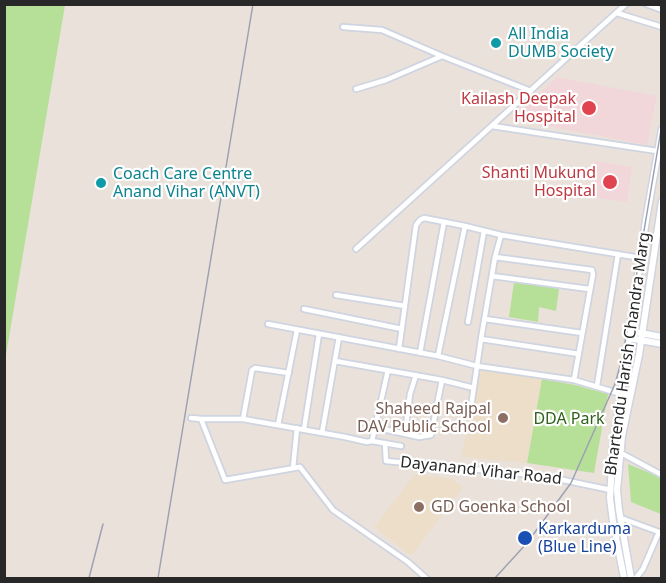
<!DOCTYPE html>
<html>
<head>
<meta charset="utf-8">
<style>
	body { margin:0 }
	#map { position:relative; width:666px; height:583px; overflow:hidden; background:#eae2da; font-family:"Noto Sans",sans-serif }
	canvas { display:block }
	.frame { position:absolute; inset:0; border:6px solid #282828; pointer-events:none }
</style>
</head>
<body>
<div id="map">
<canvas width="666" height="583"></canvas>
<div class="frame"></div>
</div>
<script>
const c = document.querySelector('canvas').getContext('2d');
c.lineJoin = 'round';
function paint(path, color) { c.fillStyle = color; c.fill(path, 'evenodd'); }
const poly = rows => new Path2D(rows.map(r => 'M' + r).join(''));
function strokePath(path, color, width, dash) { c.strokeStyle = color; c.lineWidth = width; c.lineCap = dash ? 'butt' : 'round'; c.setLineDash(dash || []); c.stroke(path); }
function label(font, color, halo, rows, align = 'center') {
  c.font = font + ' "Noto Sans",sans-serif'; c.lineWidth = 4.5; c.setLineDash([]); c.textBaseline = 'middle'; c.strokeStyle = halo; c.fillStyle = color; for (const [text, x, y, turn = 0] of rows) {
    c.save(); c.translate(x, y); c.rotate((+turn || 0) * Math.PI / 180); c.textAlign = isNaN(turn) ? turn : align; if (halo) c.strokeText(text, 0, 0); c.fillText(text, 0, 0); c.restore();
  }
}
paint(poly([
	[482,367,542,379,527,463,461,457],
	[415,474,452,479,463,487,411,556,374,527]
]), '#ecdec9');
paint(poly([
	[557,77,657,96,647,145,511,119],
	[594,161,632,167,627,202,588,197]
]), '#f1d7da');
paint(poly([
	[5,4,65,5,5,361,4,5],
	[514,282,559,289,556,311,539,307,538,322,509,317],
	[542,379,575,385,608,394,594,473,527,463],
	[628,464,650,473,661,479,661,514,631,502]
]), '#b6df97');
const street = poly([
	[646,4,662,10],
	[617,13,662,27],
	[343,27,382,30,442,56,531,91],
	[356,89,386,80,442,56],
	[492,126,657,151],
	[356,249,626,4],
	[495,257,592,270,593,274,574,380],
	[492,276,589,289],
	[336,295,405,306],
	[304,309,402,329],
	[485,319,582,333],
	[468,322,484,231],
	[268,324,438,356,477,366,574,380,621,394,631,395],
	[481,339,579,354],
	[399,349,416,225,420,220,424,218,465,226,501,235,641,258],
	[420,353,444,222],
	[438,356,465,226],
	[335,361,442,380,474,388],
	[597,386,618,254],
	[471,407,481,339,495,257,501,235],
	[191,418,201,419,225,480,300,467,333,510,408,562,426,578],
	[201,419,243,419,345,437,367,442,372,441,388,370],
	[243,419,252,370,255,368,289,373],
	[278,425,297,330],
	[374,427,419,437,431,435,442,380],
	[304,429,319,334],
	[322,433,339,337],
	[405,434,410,394,416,375],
	[372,441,401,446],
	[385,443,386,461,544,476,611,490],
	[621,453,662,475],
	[293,468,297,428],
	[621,518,659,532,643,569,636,578]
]);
const secondary = poly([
	[630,331,662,337],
	[629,338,662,344],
	[624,578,613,522,610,498,613,447,646,220,662,129],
	[631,578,619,510,617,490,622,436,639,355,662,201]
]);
strokePath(street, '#cfd4e1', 8);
strokePath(secondary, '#cfd4e1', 9);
strokePath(street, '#fff', 4.5);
strokePath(secondary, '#fff', 6);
strokePath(poly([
	[89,578,103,524],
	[158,578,253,4],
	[495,578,527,543,571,483,615,384,623,355,662,124]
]), '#9da2b2', 1.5);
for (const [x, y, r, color] of [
	[496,43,6,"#0f9aa8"],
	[589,108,8,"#e0444e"],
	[610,182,8,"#e0444e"],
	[101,183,6,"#0f9aa8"],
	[503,418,6,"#8d6e63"],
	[419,507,6,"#8d6e63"],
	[525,538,8,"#1a4fb4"]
]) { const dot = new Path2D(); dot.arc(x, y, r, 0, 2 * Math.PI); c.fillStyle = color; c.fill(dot); strokePath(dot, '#fff', 2); }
label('16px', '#0d838f', '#fff', [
	["All India",508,34],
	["DUMB Society",508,52],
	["Coach Care Centre",113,174],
	["Anand Vihar (ANVT)",113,192]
], 'left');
label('16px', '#be3a42', '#fff', [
	["Kailash Deepak",576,99],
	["Hospital",576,117],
	["Shanti Mukund",596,173],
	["Hospital",596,191]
], 'right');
label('16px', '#282828', '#fff', [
	["Bhartendu Harish Chandra Marg",628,354,-82],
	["Dayanand Vihar Road",481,471,6]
]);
label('16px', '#785e54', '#fff', [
	["Shaheed Rajpal",491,409],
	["DAV Public School",491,427],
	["GD Goenka School",431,507,"left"]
], 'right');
label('16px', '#2f611c', '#fff', [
	["DDA Park",569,419]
]);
label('16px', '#164399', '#fff', [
	["Karkarduma",538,529],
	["(Blue Line)",538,547]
], 'left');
</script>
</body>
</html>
